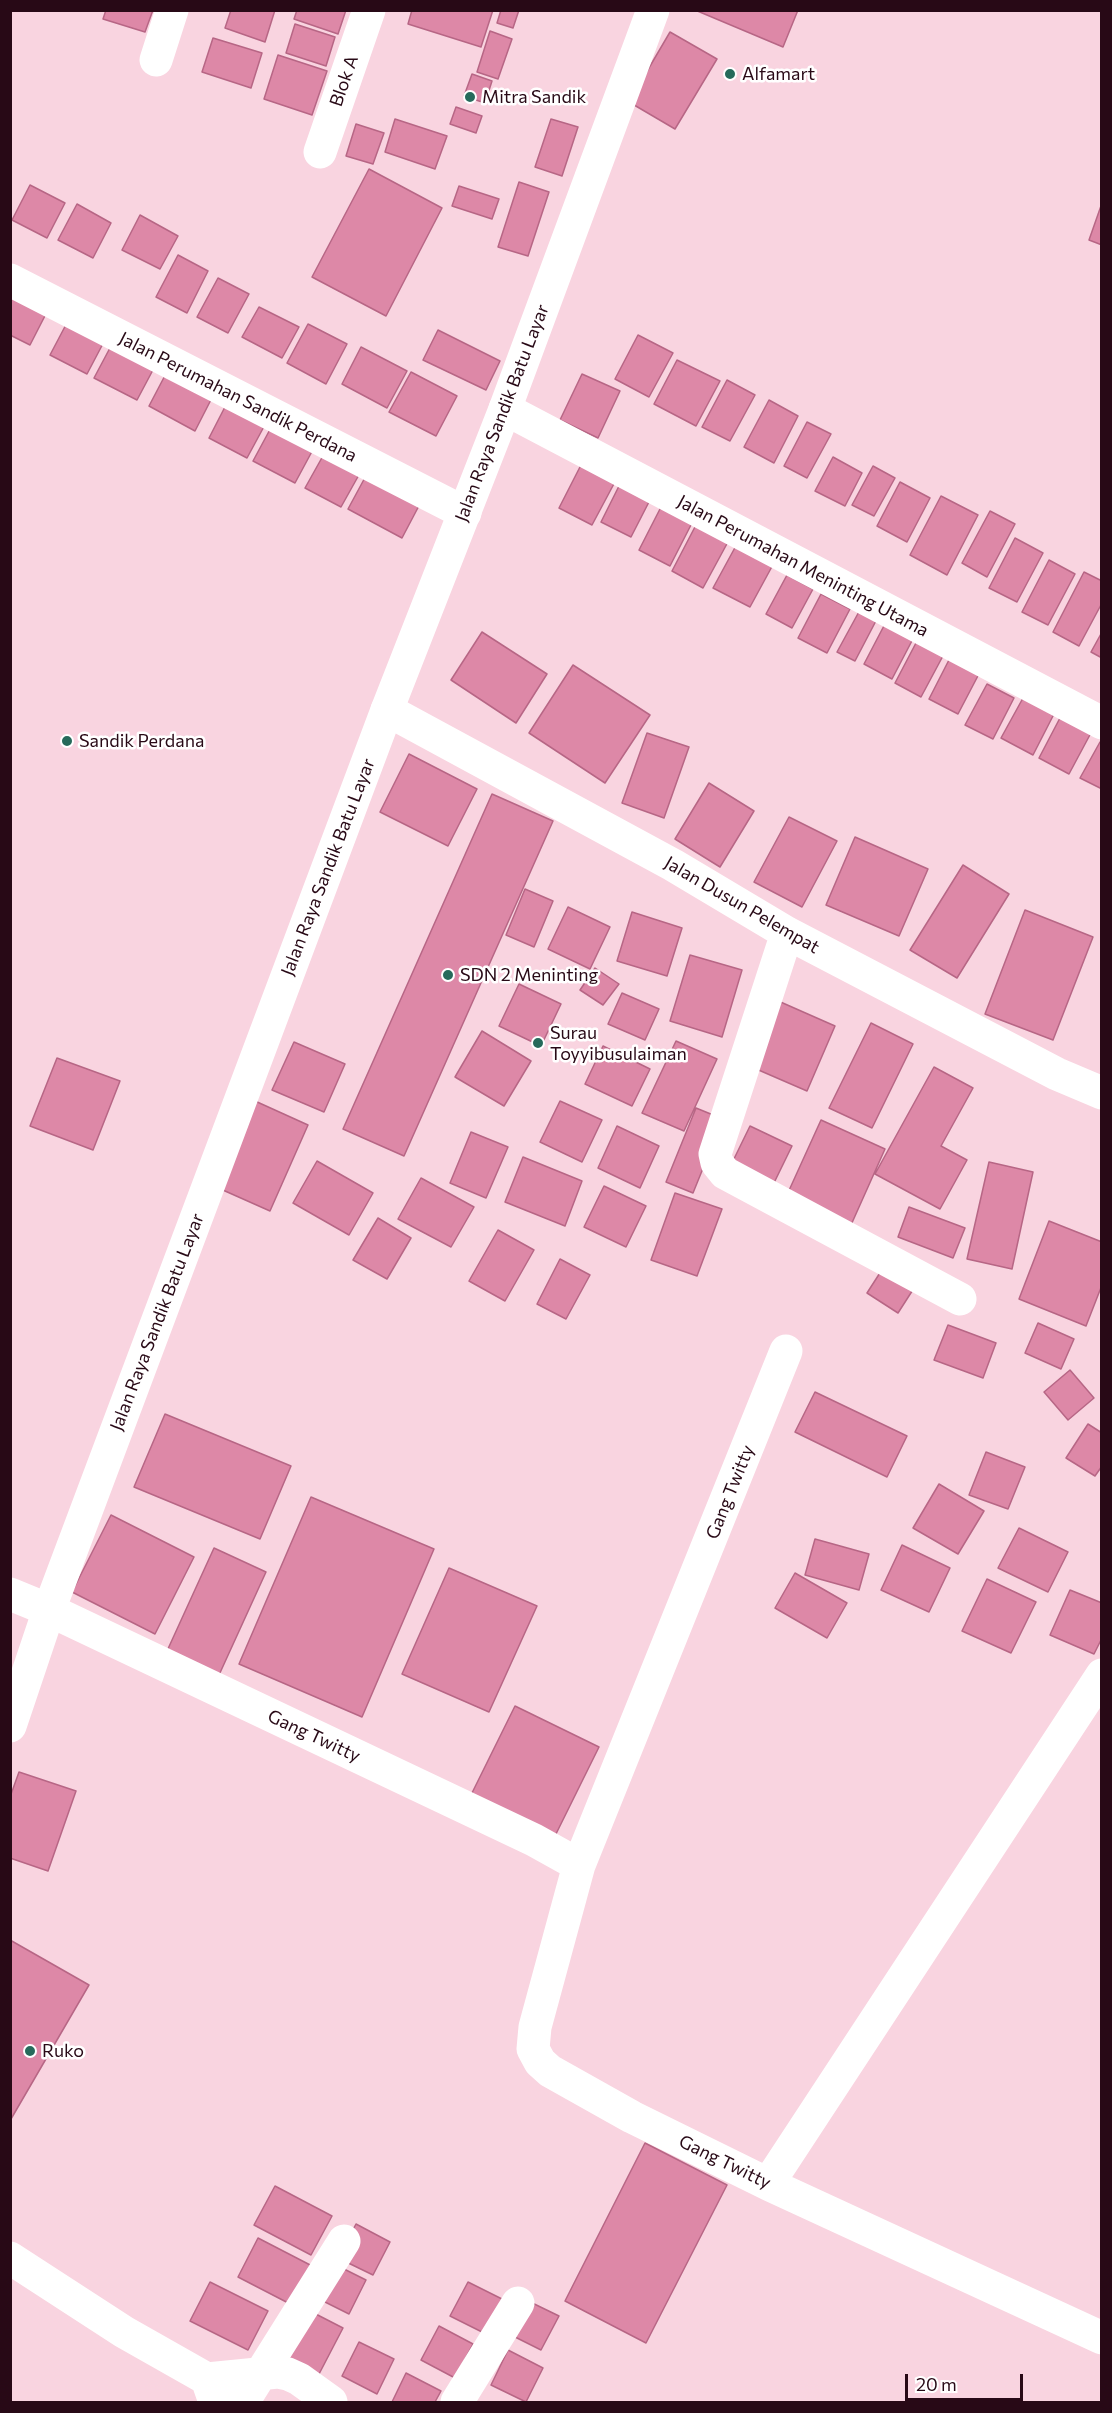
<!DOCTYPE html>
<html>
<head>
<meta charset="utf-8">
<style>
	body { margin:0 }
	#map { position:relative; width:1112px; height:2413px; overflow:hidden; background:#f9d4e0; font-family:Commissioner,sans-serif }
	canvas { display:block }
	.frame { position:absolute; inset:0; border:12px solid #280916; pointer-events:none }
	.scale { position:absolute; left:905px; top:2374px; width:118px; height:27px; box-sizing:border-box; border:3px solid #280916; border-top:0; padding-left:8px; font-size:18px; line-height:21px; white-space:nowrap; color:#280916; -webkit-text-stroke:4px #fff; paint-order:stroke }
</style>
</head>
<body>
<div id="map">
<canvas width="1112" height="2413"></canvas>
<div class="frame"></div>
<div class="scale">20 m</div>
</div>
<script>
const c = document.querySelector('canvas').getContext('2d');
c.lineJoin = 'round';
function paint(path, color) { c.fillStyle = color; c.fill(path, 'evenodd'); }
const poly = rows => new Path2D(rows.map(r => 'M' + r).join(''));
function strokePath(path, color, width, dash) { c.strokeStyle = color; c.lineWidth = width; c.lineCap = dash ? 'butt' : 'round'; c.setLineDash(dash || []); c.stroke(path); }
function label(font, color, halo, rows, align = 'center') {
  c.font = font + ' Commissioner,sans-serif'; c.lineWidth = 5; c.setLineDash([]); c.textBaseline = 'middle'; c.strokeStyle = halo; c.fillStyle = color; for (const [text, x, y, turn = 0] of rows) {
    c.save(); c.translate(x, y); c.rotate((+turn || 0) * Math.PI / 180); c.textAlign = isNaN(turn) ? turn : align; if (halo) c.strokeText(text, 0, 0); c.fillText(text, 0, 0); c.restore();
  }
}
const building = poly([
	[106,10,153,10,145,32,103,19,106,10],
	[231,10,275,10,265,42,225,28,231,10],
	[297,10,346,10,338,34,294,19,297,10],
	[412,10,493,10,481,47,408,24,412,10],
	[501,10,519,10,513,28,497,23,501,10],
	[695,10,798,10,783,47,695,10],
	[295,24,335,37,326,66,286,53,295,24],
	[490,31,512,39,498,79,477,72,490,31],
	[670,32,717,59,675,129,629,102,670,32],
	[213,38,262,53,251,88,202,72,213,38],
	[278,55,327,71,312,115,264,99,278,55],
	[472,74,492,81,485,103,464,96,472,74],
	[456,107,482,116,476,133,450,124,456,107],
	[395,119,447,136,435,169,385,152,395,119],
	[551,119,578,127,562,176,535,167,551,119],
	[356,124,384,133,373,164,346,156,356,124],
	[369,169,442,208,386,316,312,277,369,169],
	[519,182,549,192,528,256,498,247,519,182],
	[30,185,65,203,47,238,12,220,30,185],
	[459,186,499,199,492,219,452,206,459,186],
	[1102,203,1102,245,1089,240,1102,203],
	[77,204,111,223,93,258,58,240,77,204],
	[140,215,178,236,160,269,122,250,140,215],
	[178,255,208,271,187,313,156,297,178,255],
	[218,278,249,294,228,333,197,317,218,278],
	[10,290,50,306,30,345,10,335,10,290],
	[259,307,299,327,282,358,242,337,259,307],
	[70,317,107,336,87,374,50,355,70,317],
	[308,324,347,344,326,384,287,363,308,324],
	[438,330,500,361,486,390,423,360,438,330],
	[638,335,673,353,649,397,615,379,638,335],
	[111,346,154,368,137,400,94,378,111,346],
	[361,347,407,371,387,408,342,384,361,347],
	[677,360,720,381,696,426,654,404,677,360],
	[171,364,217,388,195,431,149,406,171,364],
	[411,372,457,396,436,436,389,412,411,372],
	[582,374,620,391,598,438,560,420,582,374],
	[727,380,755,395,730,441,702,427,727,380],
	[769,400,798,416,774,463,744,447,769,400],
	[228,401,267,421,247,458,209,438,228,401],
	[274,422,316,444,295,483,253,461,274,422],
	[807,422,831,434,807,478,784,466,807,422],
	[324,454,360,473,341,507,305,488,324,454],
	[833,457,862,473,845,506,815,491,833,457],
	[582,463,616,480,592,525,559,508,582,463],
	[873,466,895,478,874,516,852,505,873,466],
	[368,472,422,500,402,538,348,509,368,472],
	[621,482,651,498,631,537,601,522,621,482],
	[900,482,930,498,907,542,877,526,900,482],
	[941,496,978,515,947,575,910,555,941,496],
	[662,505,693,521,670,566,639,550,662,505],
	[990,511,1015,524,987,577,962,563,990,511],
	[697,523,729,540,703,588,672,571,697,523],
	[1015,538,1043,553,1017,602,989,588,1015,538],
	[738,542,775,561,750,607,713,588,738,542],
	[1049,560,1075,574,1048,625,1022,612,1049,560],
	[1084,572,1102,581,1102,603,1079,646,1053,632,1084,572],
	[787,575,813,589,792,628,766,614,787,575],
	[821,594,850,609,827,653,798,638,821,594],
	[861,608,878,617,855,661,837,652,861,608],
	[887,620,915,635,892,679,864,664,887,620],
	[482,632,547,674,516,723,451,680,482,632],
	[1102,632,1102,658,1091,652,1102,632],
	[917,641,944,654,921,697,895,683,917,641],
	[952,654,981,670,958,714,929,699,952,654],
	[573,665,650,715,605,783,529,733,573,665],
	[987,684,1014,698,993,739,965,725,987,684],
	[1023,698,1054,714,1033,755,1001,738,1023,698],
	[1061,716,1092,731,1069,774,1039,758,1061,716],
	[647,733,689,747,664,818,622,803,647,733],
	[1100,742,1102,743,1102,789,1080,778,1100,742],
	[409,754,477,789,448,846,380,812,409,754],
	[709,783,754,811,720,867,675,839,709,783],
	[492,794,553,821,404,1156,343,1129,492,794],
	[789,817,837,841,802,907,754,882,789,817],
	[855,837,928,869,899,936,826,905,855,837],
	[963,865,1009,894,957,978,910,950,963,865],
	[525,889,553,901,534,947,506,935,525,889],
	[568,907,610,927,590,969,548,949,568,907],
	[1025,910,1093,937,1053,1040,985,1014,1025,910],
	[632,912,682,928,667,976,617,961,632,912],
	[690,955,742,970,722,1037,670,1021,690,955],
	[595,968,619,984,603,1005,580,990,595,968],
	[519,984,561,1004,541,1046,499,1026,519,984],
	[622,993,659,1009,645,1040,608,1024,622,993],
	[776,1000,835,1026,807,1091,747,1065,776,1000],
	[871,1023,913,1044,872,1128,829,1108,871,1023],
	[482,1031,531,1061,504,1106,455,1077,482,1031],
	[676,1041,717,1059,684,1131,642,1113,676,1041],
	[294,1042,345,1064,324,1112,272,1090,294,1042],
	[603,1046,650,1069,632,1106,585,1084,603,1046],
	[57,1058,120,1081,93,1150,30,1126,57,1058],
	[934,1067,973,1088,941,1146,967,1160,940,1209,875,1174,934,1067],
	[255,1101,308,1125,270,1211,216,1187,255,1101],
	[560,1101,602,1120,582,1162,540,1142,560,1101],
	[696,1108,723,1119,693,1193,666,1182,696,1108],
	[821,1120,885,1149,851,1225,786,1197,821,1120],
	[617,1126,659,1146,640,1188,598,1168,617,1126],
	[750,1126,792,1146,772,1187,730,1167,750,1126],
	[471,1132,508,1147,486,1198,450,1183,471,1132],
	[523,1157,582,1181,565,1226,505,1202,523,1157],
	[317,1161,373,1193,349,1235,293,1203,317,1161],
	[989,1162,1033,1172,1012,1269,967,1259,989,1162],
	[421,1178,474,1207,451,1247,398,1219,421,1178],
	[604,1186,646,1206,626,1247,584,1227,604,1186],
	[675,1193,722,1209,697,1276,651,1260,675,1193],
	[909,1207,965,1228,953,1258,898,1237,909,1207],
	[378,1218,411,1238,387,1279,353,1260,378,1218],
	[1049,1221,1102,1242,1102,1285,1086,1326,1019,1299,1049,1221],
	[498,1230,534,1250,505,1301,469,1281,498,1230],
	[560,1259,590,1275,566,1319,537,1304,560,1259],
	[885,1265,916,1285,898,1313,867,1293,885,1265],
	[1038,1323,1074,1339,1061,1369,1025,1353,1038,1323],
	[948,1325,996,1343,983,1378,934,1360,948,1325],
	[1070,1370,1094,1398,1068,1420,1044,1392,1070,1370],
	[815,1392,907,1436,887,1477,795,1432,815,1392],
	[165,1414,291,1466,260,1539,134,1487,165,1414],
	[1088,1424,1102,1433,1102,1466,1095,1476,1066,1458,1088,1424],
	[986,1452,1025,1467,1008,1509,969,1495,986,1452],
	[939,1484,984,1511,958,1554,913,1528,939,1484],
	[311,1497,434,1549,362,1717,239,1664,311,1497],
	[111,1515,194,1557,155,1634,72,1592,111,1515],
	[1019,1528,1068,1552,1048,1592,998,1568,1019,1528],
	[815,1539,869,1554,859,1590,805,1575,815,1539],
	[902,1545,950,1568,929,1612,881,1590,902,1545],
	[214,1548,266,1572,219,1675,167,1651,214,1548],
	[449,1568,537,1606,489,1712,402,1674,449,1568],
	[795,1573,847,1603,827,1638,775,1608,795,1573],
	[987,1579,1036,1602,1011,1653,962,1631,987,1579],
	[1070,1590,1102,1603,1102,1638,1094,1654,1050,1635,1070,1590],
	[515,1706,599,1747,552,1842,468,1801,515,1706],
	[19,1772,76,1791,48,1871,10,1858,10,1797,19,1772],
	[10,1940,89,1985,11,2119,10,2118,10,1940],
	[645,2143,727,2185,646,2343,565,2301,645,2143],
	[275,2186,332,2216,311,2255,254,2225,275,2186],
	[356,2224,390,2242,373,2275,338,2258,356,2224],
	[258,2238,316,2268,296,2307,238,2277,258,2238],
	[332,2263,366,2280,349,2314,315,2297,332,2263],
	[210,2282,268,2311,248,2350,190,2321,210,2282],
	[468,2282,502,2299,484,2333,450,2316,468,2282],
	[524,2299,559,2316,541,2350,507,2333,524,2299],
	[306,2309,343,2328,318,2376,281,2356,306,2309],
	[439,2326,473,2344,455,2378,421,2360,439,2326],
	[359,2342,394,2359,377,2394,342,2376,359,2342],
	[508,2350,543,2368,526,2402,491,2385,508,2350],
	[406,2373,441,2391,435,2402,392,2402,406,2373]
]);
paint(building, '#dd88a7');
strokePath(building, '#b76685', 1.5);
strokePath(poly([
	[156,60,172,10],
	[320,152,369,10],
	[10,280,465,513],
	[505,409,1102,723],
	[387,710,673,865,787,933,1057,1074,1102,1093],
	[787,933,715,1154,717,1163,725,1173,960,1299],
	[786,1351,579,1865,535,2027,533,2049,540,2062,550,2071,632,2117,768,2184,1102,2338],
	[10,1594,49,1610,534,1840,579,1865],
	[768,2184,1102,1675],
	[10,2258,124,2332,207,2379,215,2402],
	[207,2379,278,2372,288,2374,299,2379,331,2402],
	[243,2402,344,2241],
	[457,2402,518,2303]
]), '#fff', 33);
strokePath(poly([
	[10,1726,49,1610,387,710,505,409,653,10]
]), '#fff', 33);
for (const [x, y, r, color] of [
	[730,74,6,"#266a5b"],
	[470,97,6,"#266a5b"],
	[67,741,6,"#266a5b"],
	[448,975,6,"#266a5b"],
	[538,1043,6,"#266a5b"],
	[30,2051,6,"#266a5b"]
]) { const dot = new Path2D(); dot.arc(x, y, r, 0, 2 * Math.PI); c.fillStyle = color; c.fill(dot); strokePath(dot, '#fff', 2); }
label('18px', '#280916', '#fff', [
	["Alfamart",742,74],
	["Mitra Sandik",482,97],
	["Sandik Perdana",79,741],
	["SDN 2 Meninting",460,975],
	["Surau",550,1033],
	["Toyyibusulaiman",550,1054],
	["Ruko",42,2051]
], 'left');
label('18px', '#280916', '#fff', [
	["Blok A",344,81,-71],
	["Jalan Perumahan Sandik Perdana",238,397,27],
	["Jalan Raya Sandik Batu Layar",502,413,-69],
	["Jalan Perumahan Meninting Utama",803,566,28],
	["Jalan Raya Sandik Batu Layar",328,867,-69],
	["Jalan Dusun Pelempat",742,905,30],
	["Jalan Raya Sandik Batu Layar",157,1322,-69],
	["Gang Twitty",730,1492,-68],
	["Gang Twitty",314,1736,25],
	["Gang Twitty",725,2162,26]
]);
</script>
</body>
</html>
